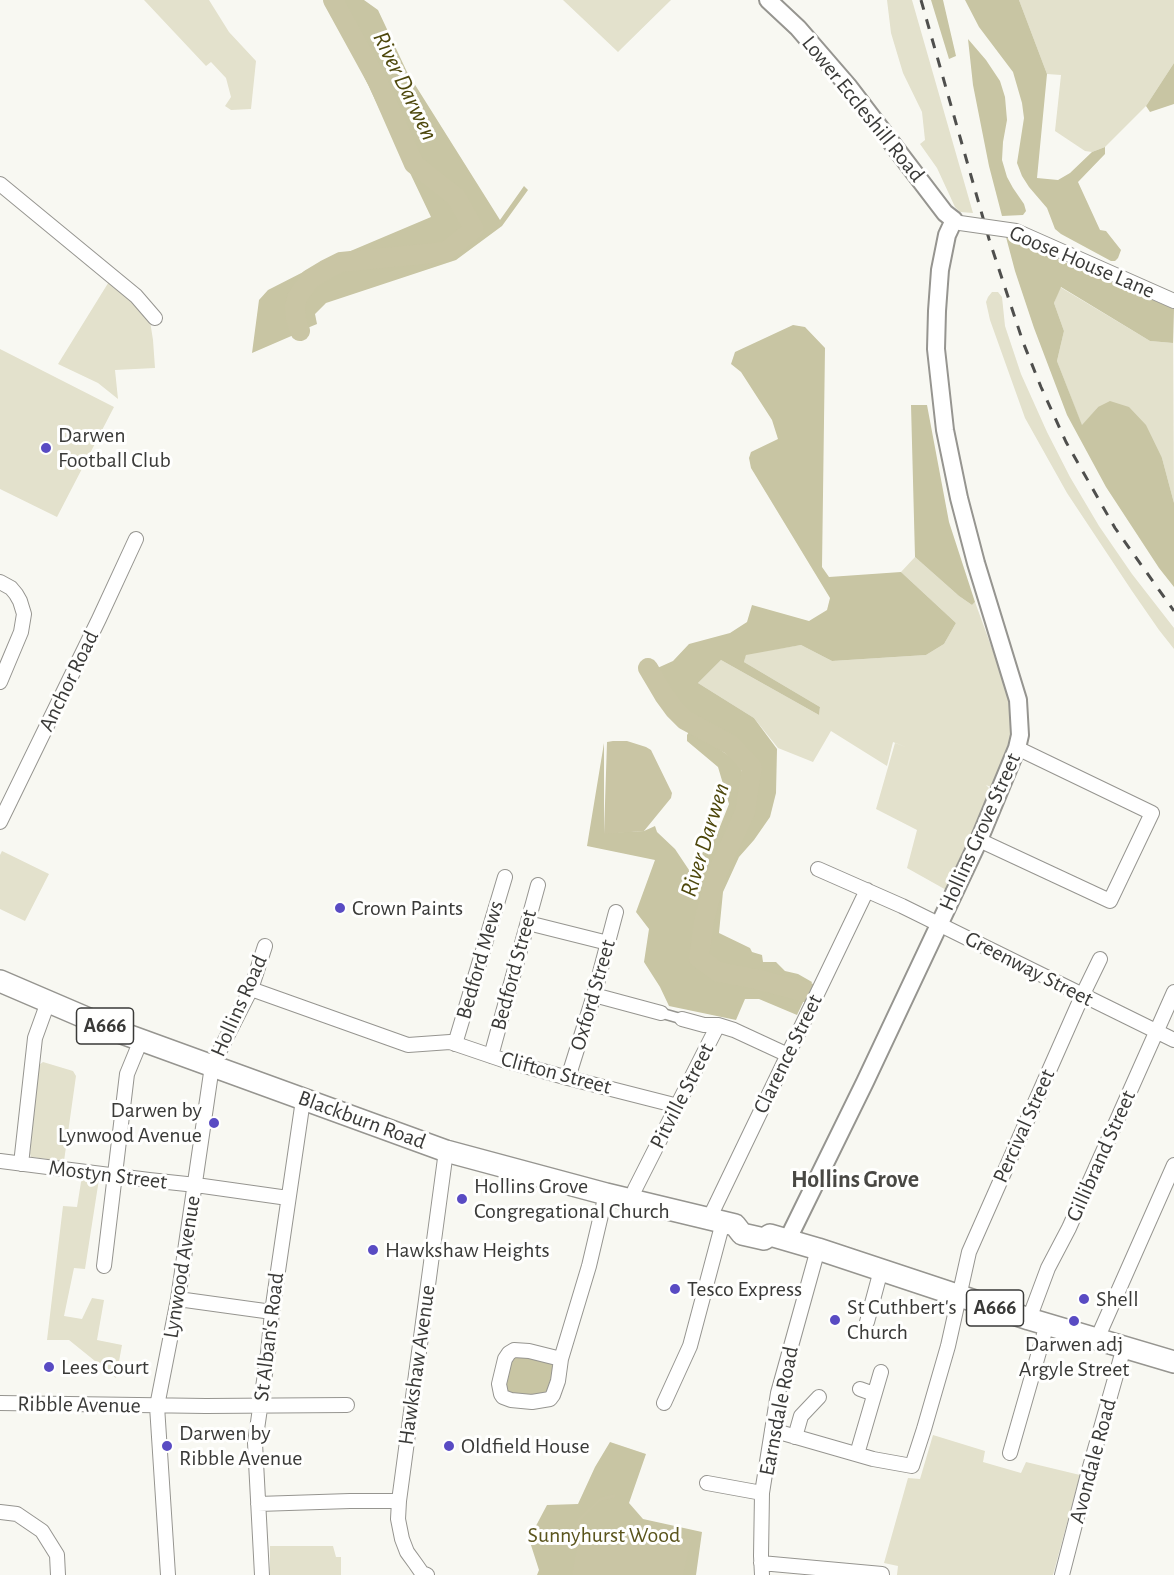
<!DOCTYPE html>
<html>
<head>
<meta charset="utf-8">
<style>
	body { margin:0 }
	canvas { display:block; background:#f8f8f2 }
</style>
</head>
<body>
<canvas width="1174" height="1575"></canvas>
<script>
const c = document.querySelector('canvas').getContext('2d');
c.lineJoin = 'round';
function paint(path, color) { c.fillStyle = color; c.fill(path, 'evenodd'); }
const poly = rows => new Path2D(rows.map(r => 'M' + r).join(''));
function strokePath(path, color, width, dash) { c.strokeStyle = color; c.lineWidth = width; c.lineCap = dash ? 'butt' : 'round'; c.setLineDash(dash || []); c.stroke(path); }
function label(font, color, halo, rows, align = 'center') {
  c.font = font + ' "Alegreya Sans",sans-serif'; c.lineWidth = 6; c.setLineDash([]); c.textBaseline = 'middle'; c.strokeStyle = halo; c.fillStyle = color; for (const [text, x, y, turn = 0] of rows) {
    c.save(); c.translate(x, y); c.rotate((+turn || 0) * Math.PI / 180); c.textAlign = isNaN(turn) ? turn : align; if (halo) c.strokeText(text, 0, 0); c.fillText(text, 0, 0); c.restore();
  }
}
paint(poly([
	[144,0,209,0,229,32,256,61,251,109,231,110,225,106,231,97,226,78,211,62,206,66],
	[563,0,671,0,618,52],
	[887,0,912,0,973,213,960,212,955,207,937,168,920,144,925,140,922,112,903,73,891,33],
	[1019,0,1174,0,1174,63,1146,106,1105,147,1092,152,1085,151,1055,131,1061,75,1047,74],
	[110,280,137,302,150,321,153,340,155,368,115,370,118,399,98,383,58,364],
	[1060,287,1150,341,1173,343,1174,503,1162,458,1098,407,1082,426,1057,361,1064,331,1054,303],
	[992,292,998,292,1002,297,1005,326,1021,374,1047,432,1070,477,1099,526,1132,574,1174,628,1174,649,1159,630,1132,591,1067,493,1025,418,990,320,986,302,988,297],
	[0,349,114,407,57,517,0,489],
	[915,557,959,596,972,605,975,602,1010,698,1013,721,1011,743,996,789,986,785,993,792,948,891,907,868,917,830,876,809,895,743,906,747,893,742,887,766,831,731,813,762,778,748,754,718,698,683,721,660,819,715,820,707,744,662,746,654,801,645,832,661,926,655,944,644,956,623,901,572],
	[2,851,49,874,25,921,0,909,0,855],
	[43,1062,73,1071,76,1076,64,1161,31,1157,30,1154,39,1065],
	[82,1176,99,1179,85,1269,74,1268,64,1316,82,1319,92,1298,104,1300,97,1340,122,1345,116,1378,69,1340,47,1340,63,1206,77,1207],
	[933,1435,985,1451,983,1462,1021,1473,1026,1462,1080,1475,1053,1575,897,1575,898,1566,884,1563,908,1478,920,1479],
	[270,1546,333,1546,336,1557,341,1557,341,1575,270,1575]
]), '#e3e1cc');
paint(poly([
	[340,0,364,0,378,10,407,72,500,220,524,186,528,190,502,226,456,260,326,303,315,314,317,324,305,329,303,306,308,292,316,281,344,269,448,255,481,233,461,194,417,160],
	[931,0,943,0,956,56,949,59],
	[965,0,1019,0,1047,74,1037,178,1058,180,1070,173,1092,152,1105,147,1105,154,1078,182,1100,230,1106,231,1121,250,1118,258,1115,261,1111,261,1061,234,1055,229,1047,208,1029,187,1022,176,1017,163,1024,118,1022,103,1013,72,979,27],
	[341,28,371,81,411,166,453,200,469,228,445,247,342,260,322,269,308,278,295,297,291,310,291,317,296,334,252,353,259,300,268,290,315,266,431,217],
	[968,39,986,60,1000,81,1005,97,1007,120,1003,142,1002,160,1007,177,1013,188,1024,204,1026,211,1023,215,1002,216,989,166,973,85],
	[1174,63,1174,104,1150,112,1146,106],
	[1006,237,1174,309,1173,343,1150,341,1061,287,1054,303,1064,331,1057,361,1082,425,1098,407,1110,401,1129,407,1146,425,1162,458,1174,503,1174,587,1159,568,1106,487,1067,415,1034,328,1015,271],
	[793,325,805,327,825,348,822,567,829,577,901,572,956,623,944,644,926,655,832,661,801,645,746,655,744,662,820,707,819,715,721,660,698,683,754,718,777,749,776,793,770,817,754,840,739,857,723,892,719,933,750,948,752,952,762,955,763,962,776,962,785,971,798,974,812,982,809,988,749,974,719,969,702,956,708,921,722,873,750,814,755,766,746,753,732,739,689,716,679,707,668,694,653,670,673,661,689,644,730,633,747,622,752,605,809,621,827,610,830,598,751,468,749,458,751,452,778,439,772,420,741,372,731,364,735,352],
	[911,405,927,405,949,522,975,602,972,605,959,596,915,557],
	[691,729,729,756,740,766,744,779,741,807,712,872,700,920,696,959,717,974,806,996,797,1015,759,999,745,999,736,1020,669,1006,660,987,644,962,649,929,636,912,655,860,587,846,604,743,604,833,644,831,655,826,657,832,675,849,689,870,717,834,729,804,718,767,687,741,687,735],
	[520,1355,555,1365,545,1397,509,1395,503,1383,512,1356],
	[610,1442,646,1454,629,1503,643,1519,702,1532,696,1575,537,1575,539,1570,529,1539,547,1505,578,1504,595,1467]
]), '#c8c5a3');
paint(poly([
	[613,741,627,741,646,747,651,750,672,793,671,798,644,831,604,834,607,742],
	[603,1529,672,1536,691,1539,683,1575,572,1575,580,1530]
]), '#c9c5a4');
strokePath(poly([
	[580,1530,578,1524,580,1519,588,1511,601,1499,614,1496]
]), '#c9c5a4', 3);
strokePath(poly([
	[300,331,296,319,295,306,297,298,310,279,325,270,341,262,445,252,474,229,456,197,414,164,378,82,333,0],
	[648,668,664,695,675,710,685,720,731,745,752,767,745,812,717,873,704,921,699,958,718,972,756,979,809,993]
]), '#c9c5a4', 20);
const pedestrian = poly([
	[661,1013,682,1019]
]);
const minor = poly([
	[0,184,136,296,155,318],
	[1016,231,1174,301],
	[0,582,11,588,16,594,20,601,24,614,21,632,0,682],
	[0,822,99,619,136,539],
	[979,840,1110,901,1152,813,1017,748],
	[818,869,902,906,1174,1040],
	[528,923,608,943],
	[251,989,408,1045,450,1042,503,1060,568,1078,678,1106],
	[594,995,661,1013],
	[682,1019,704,1025,718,1025,734,1030,788,1055],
	[455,1044,505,877],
	[491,1056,538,885],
	[568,1078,594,995,616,912],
	[0,1161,149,1180,196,1185,288,1198],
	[21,1164,35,1038,48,1002],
	[631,1199,635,1189,718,1025],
	[709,1219,867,890],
	[104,1266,127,1074,141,1040],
	[178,1299,272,1312],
	[1029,1319,1048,1268,1069,1228,1174,992],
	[867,1322,881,1270],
	[1097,1339,1174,1165],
	[561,1359,529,1351,514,1350,509,1353,505,1359,499,1384,501,1394,503,1397,511,1400,532,1402,550,1399,553,1395,558,1381,561,1359,589,1266,606,1194],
	[860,1389,874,1394],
	[0,1403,206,1406,347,1405],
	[664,1403,690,1346,723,1222],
	[772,1430,873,1459,912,1466,924,1429,948,1346,969,1252,1082,996,1100,959],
	[795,1437,801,1416,819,1397],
	[1010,1453,1047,1324],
	[857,1454,881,1372],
	[707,1483,762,1493],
	[258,1504,350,1501,399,1501],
	[0,1512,17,1514,42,1531,57,1555,58,1575],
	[761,1563,882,1574,882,1575],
	[168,1575,157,1406,178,1299,212,1066,251,989,265,946],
	[262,1575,255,1443,268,1353,272,1312,303,1100],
	[427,1575,422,1573,415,1563,407,1552,402,1539,398,1519,399,1501,446,1151],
	[762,1575,761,1556,762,1493,778,1393,818,1249],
	[1062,1575,1088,1474,1124,1347]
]);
const tertiary = poly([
	[768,0,798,28,849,87,945,213,954,220,947,235,940,270,937,311,936,349,945,430,959,498,976,563,1018,700,1020,735,1017,748,979,840,865,1082,787,1241]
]);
const trunk = poly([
	[0,981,119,1032,446,1151,606,1194,735,1225,742,1234,764,1239,770,1235,818,1249,1029,1319,1174,1362]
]);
strokePath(pedestrian, '#969590', 12);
strokePath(minor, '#969590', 16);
strokePath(tertiary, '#969590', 20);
strokePath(trunk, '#969590', 24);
strokePath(pedestrian, '#fff', 9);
strokePath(minor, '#fff', 14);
strokePath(tertiary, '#fff', 16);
strokePath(trunk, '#fff', 21);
strokePath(poly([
	[921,0,989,239,1023,342,1041,387,1066,442,1115,528,1174,611]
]), '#4f4f4d', 3, [10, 10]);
const minorBridge = poly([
	[960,223,1016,231]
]);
strokePath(minorBridge, '#969590', 16, []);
strokePath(minorBridge, '#fff', 14);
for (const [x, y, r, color] of [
	[46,448,6,"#594bc3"],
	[340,908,6,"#594bc3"],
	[214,1123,6,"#594bc3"],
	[462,1199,6,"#594bc3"],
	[373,1250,6,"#594bc3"],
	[675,1289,6,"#594bc3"],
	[1084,1299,6,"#594bc3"],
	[835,1320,6,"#594bc3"],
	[1074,1321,6,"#594bc3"],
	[49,1367,6,"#594bc3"],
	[167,1446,6,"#594bc3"],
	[449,1446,6,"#594bc3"]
]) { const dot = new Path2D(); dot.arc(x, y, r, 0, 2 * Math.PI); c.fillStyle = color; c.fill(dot); strokePath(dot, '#fffffe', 2); }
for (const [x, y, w] of [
	[105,1026,57],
	[995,1308,57]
]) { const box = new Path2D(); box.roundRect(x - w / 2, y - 18, w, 36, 4.5); c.fillStyle = '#fffffe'; c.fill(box); strokePath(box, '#3a3a38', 1.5); }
label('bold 21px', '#3a3a38', null, [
	["A666",105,1026],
	["A666",995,1308]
]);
label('22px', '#3a3a38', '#fffffe', [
	["Lower Eccleshill Road",863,109,51],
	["Goose House Lane",1082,262,23],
	["Anchor Road",69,681,-64],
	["Hollins Grove Street",980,832,-66],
	["Bedford Mews",480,960,-74],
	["Greenway Street",1029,969,27],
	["Bedford Street",514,970,-75],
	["Oxford Street",593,995,-74],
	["Hollins Road",239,1006,-66],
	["Clarence Street",788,1054,-64],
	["Clifton Street",556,1073,15],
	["Pitville Street",682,1096,-63],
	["Blackburn Road",362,1120,20],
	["Percival Street",1024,1126,-66],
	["Gillibrand Street",1101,1156,-66],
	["Mostyn Street",108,1175,7],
	["Lynwood Avenue",182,1267,-81],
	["St Alban's Road",269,1337,-83],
	["Hawkshaw Avenue",417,1365,-82],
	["Ribble Avenue",79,1405,1],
	["Earnsdale Road",779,1411,-79],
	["Avondale Road",1093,1461,-75]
]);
label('22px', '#3a3a38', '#fffffe', [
	["Darwen",58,435],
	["Football Club",58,460],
	["Crown Paints",352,908],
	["Darwen by",202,1110,"right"],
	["Lynwood Avenue",202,1135,"right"],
	["Hollins Grove",474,1186],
	["Congregational Church",474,1211],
	["Hawkshaw Heights",385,1250],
	["Tesco Express",687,1289],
	["Shell",1096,1299],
	["St Cuthbert's",847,1307],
	["Church",847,1332],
	["Darwen adj",1074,1344,"center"],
	["Argyle Street",1074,1369,"center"],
	["Lees Court",61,1367],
	["Darwen by",179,1433],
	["Ribble Avenue",179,1458],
	["Oldfield House",461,1446]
], 'left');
label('22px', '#5b551d', '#fffffe', [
	["Sunnyhurst Wood",604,1535]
]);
label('italic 24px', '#4d470b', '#fffffe', [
	["River Darwen",405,86,64],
	["River Darwen",705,840,-73]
]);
label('bold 24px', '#494844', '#fffffe', [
	["Hollins Grove",855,1180]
]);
</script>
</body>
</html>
